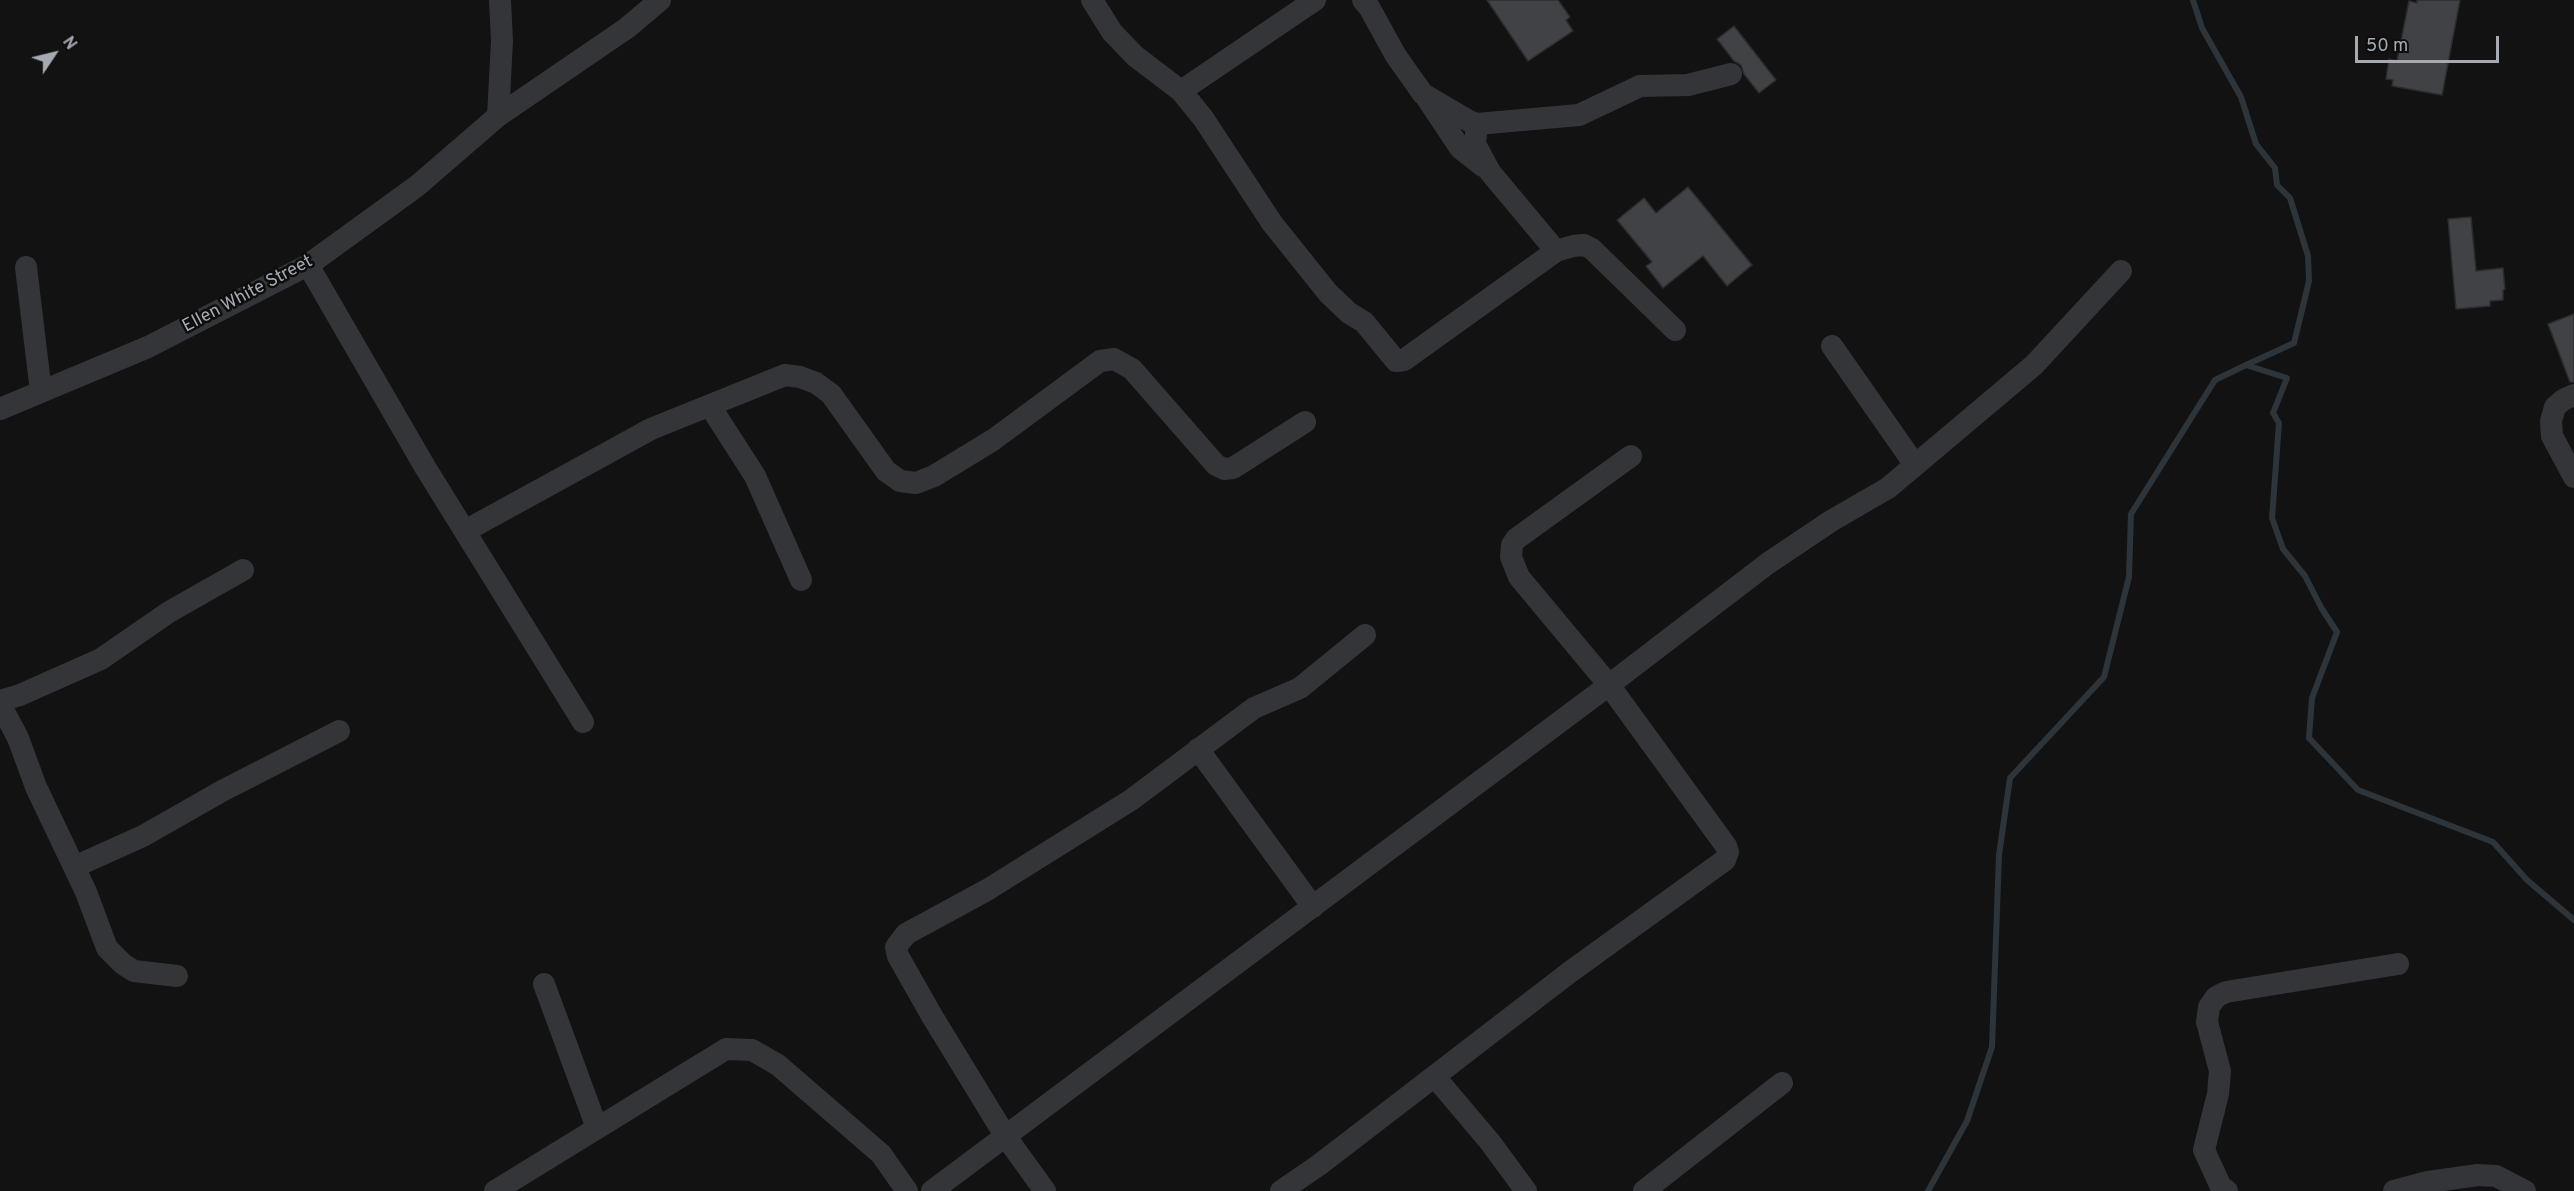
<!DOCTYPE html>
<html>
<head>
<meta charset="utf-8">
<style>
	body { margin:0 }
	#map { position:relative; width:2574px; height:1191px; overflow:hidden; background:#121213; font-family:Overpass,sans-serif }
	canvas { display:block }
	.north { position:absolute; left:24px; top:24px; width:60px; height:60px; -webkit-text-stroke:4px #0d0d0e; paint-order:stroke; rotate:55deg; font-size:16px; font-weight:700; line-height:24px; text-align:center; color:#a5aab2 }
	.north::after { content:''; display:block; margin:auto; width:21px; height:27px; background:#a5aab2; clip-path:polygon(50% 0,100% 100%,50% 72%,0 100%) }
	.scale { position:absolute; left:2355px; top:36px; width:144px; height:27px; box-sizing:border-box; border:3px solid #a5aab2; border-top:0; padding-left:8px; font-size:18px; line-height:21px; white-space:nowrap; color:#a5aab2; -webkit-text-stroke:4px #0d0d0e; paint-order:stroke }
</style>
</head>
<body>
<div id="map">
<canvas width="2574" height="1191"></canvas>
<div class="north">N</div>
<div class="scale">50 m</div>
</div>
<script>
const c = document.querySelector('canvas').getContext('2d');
c.lineJoin = 'round';
const poly = rows => new Path2D(rows.map(r => 'M' + r).join(''));
function strokePath(path, color, width, dash) { c.strokeStyle = color; c.lineWidth = width; c.lineCap = dash ? 'butt' : 'round'; c.setLineDash(dash || []); c.stroke(path); }
function paint(path, color) { c.fillStyle = color; c.fill(path, 'evenodd'); }
function label(font, color, halo, rows, align = 'center') {
  c.font = font + ' Overpass,sans-serif'; c.lineWidth = 5; c.setLineDash([]); c.textBaseline = 'middle'; c.strokeStyle = halo; c.fillStyle = color; for (const [text, x, y, turn = 0] of rows) {
    c.save(); c.translate(x, y); c.rotate((+turn || 0) * Math.PI / 180); c.textAlign = isNaN(turn) ? turn : align; if (halo) c.strokeText(text, 0, 0); c.fillText(text, 0, 0); c.restore();
  }
}
strokePath(poly([
	[2193,0,2202,28,2241,97,2256,144,2275,168,2277,185,2290,198,2308,256,2309,281,2294,343,2246,365,2215,380,2246,365,2287,378,2273,413,2279,423,2272,518,2283,549,2305,576,2322,609,2337,632,2312,698,2309,738,2358,790,2493,842,2527,880,2574,920],
	[1928,1191,1967,1121,1992,1047,1999,855,2010,778,2104,677,2129,577,2131,514,2215,380]
]), '#2d353a', 6);
const building = poly([
	[1487,0,1558,0,1570,17,1566,20,1573,31,1528,61,1487,0],
	[2417,0,2460,0,2442,95,2392,86,2393,80,2386,79,2389,59,2397,61,2409,1,2417,3,2417,0],
	[1734,26,1776,80,1759,93,1744,74,1741,65,1734,61,1717,39,1734,26],
	[1688,187,1752,265,1727,286,1703,256,1663,288,1646,266,1652,262,1617,220,1644,198,1656,213,1688,187],
	[2471,217,2476,271,2503,268,2505,289,2503,290,2503,300,2490,301,2490,306,2456,309,2448,219,2471,217],
	[2574,314,2574,382,2570,382,2548,324,2574,314]
]);
paint(building, '#414246');
strokePath(building, '#2c2d2f', 1.5);
strokePath(poly([
	[1092,0,1112,32,1135,56,1181,91,1203,118,1272,223,1328,293,1349,313,1364,322,1396,361,1404,360,1556,251],
	[1363,0,1369,7,1396,56,1423,94,1469,121,1477,124,1579,115,1640,86,1688,85,1731,74],
	[1181,91,1315,0],
	[1426,97,1460,148,1483,166],
	[498,116,502,41,500,0],
	[1477,124,1475,144,1490,172,1556,251,1573,246,1584,245,1592,249,1675,330],
	[308,265,425,467,583,722],
	[26,267,41,392],
	[1832,346,1915,465],
	[2574,395,2563,400,2555,407,2551,421,2552,436,2574,477],
	[710,406,755,476,801,580],
	[0,409,148,347,308,265,417,186,498,116,627,28,660,0],
	[465,531,651,429,785,375,800,377,816,383,831,394,886,471,900,481,916,483,934,476,993,440,1100,361,1114,359,1132,369,1216,465,1224,469,1233,468,1305,422],
	[0,701,20,695,101,659,169,612,243,570],
	[0,704,18,738,36,787,86,892,107,948,123,964,134,971,177,976],
	[1198,749,1313,907],
	[74,867,143,836,222,791,339,731],
	[544,984,597,1128],
	[1435,1077,1490,1142,1526,1191],
	[495,1191,726,1049,752,1050,778,1065,881,1154,907,1191],
	[932,1191,1609,685,1767,564,1831,521,1888,488,2034,365,2121,271],
	[1045,1191,1006,1137,932,1016,898,956,896,947,906,934,987,890,1131,800,1254,708,1300,688,1365,635],
	[1281,1191,1319,1165,1570,972,1725,860,1728,852,1726,846,1609,685,1519,577,1511,557,1512,545,1516,539,1631,456],
	[1644,1191,1782,1083],
	[2227,1191,2221,1187,2204,1150,2218,1094,2220,1071,2207,1022,2209,1007,2216,997,2226,992,2398,964],
	[2394,1191,2428,1182,2478,1175,2496,1176,2525,1191]
]), '#343538', 22);
label('18px', '#a5aab2', '#0d0d0e', [
	["Ellen White Street",248,295,-28]
]);
</script>
</body>
</html>
